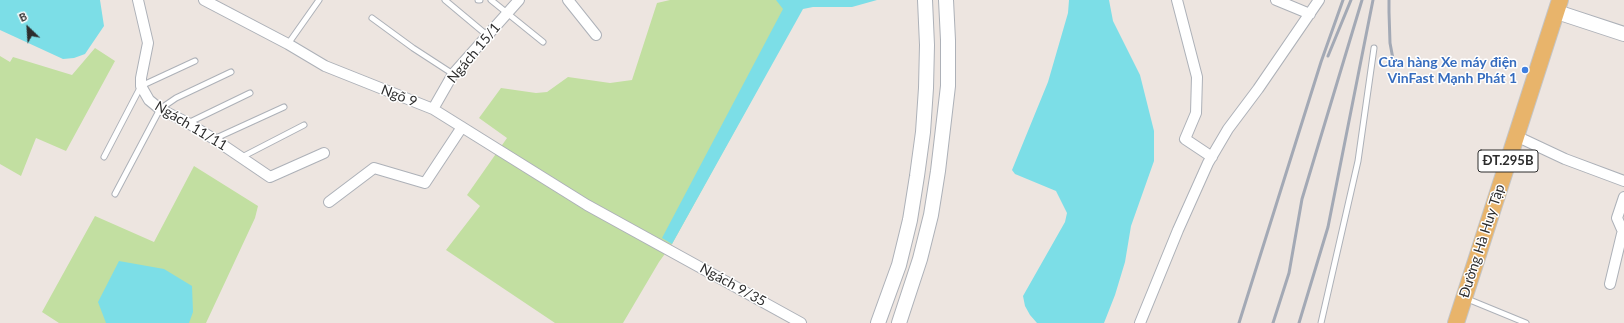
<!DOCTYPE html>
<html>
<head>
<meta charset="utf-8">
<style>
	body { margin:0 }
	#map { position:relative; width:1624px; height:323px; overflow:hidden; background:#ede5e0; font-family:Lato,sans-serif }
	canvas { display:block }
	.north { position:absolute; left:8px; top:8px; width:40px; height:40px; -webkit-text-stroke:3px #fff; paint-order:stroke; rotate:335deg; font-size:11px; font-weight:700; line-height:16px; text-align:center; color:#2d2d2d }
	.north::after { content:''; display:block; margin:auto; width:14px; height:18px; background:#2d2d2d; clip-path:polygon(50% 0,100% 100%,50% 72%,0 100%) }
</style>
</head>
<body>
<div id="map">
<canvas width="1624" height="323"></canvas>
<div class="north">B</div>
</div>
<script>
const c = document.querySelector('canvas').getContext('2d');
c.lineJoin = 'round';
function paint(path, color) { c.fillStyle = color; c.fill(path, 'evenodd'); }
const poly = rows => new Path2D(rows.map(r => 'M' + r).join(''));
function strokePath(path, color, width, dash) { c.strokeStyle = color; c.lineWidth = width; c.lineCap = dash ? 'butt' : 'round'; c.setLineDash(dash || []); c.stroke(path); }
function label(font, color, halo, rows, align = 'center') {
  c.font = font + ' Lato,sans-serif'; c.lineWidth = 3; c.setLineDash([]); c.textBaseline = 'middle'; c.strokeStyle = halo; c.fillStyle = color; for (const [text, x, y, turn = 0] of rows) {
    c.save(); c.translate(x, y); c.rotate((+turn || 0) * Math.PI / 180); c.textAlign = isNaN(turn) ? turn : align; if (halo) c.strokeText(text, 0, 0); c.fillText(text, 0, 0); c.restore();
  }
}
paint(poly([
	[670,0,807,0,672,244,659,262,623,323,555,323,446,250,480,206,467,195,507,138,479,118,501,88,536,93,547,92,568,77,610,83,632,80,657,3],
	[95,48,115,61,66,151,36,138,21,176,0,164,0,56,10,62,13,57,72,75],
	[194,166,258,206,255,218,206,323,59,323,42,312,95,216,154,242]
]), '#c2dfa1');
paint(poly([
	[0,0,100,0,104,26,85,54,74,58,63,59,0,30],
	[776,0,877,0,852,7,813,7,803,9,672,244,662,238,783,9],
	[1069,0,1109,0,1113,21,1140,75,1154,131,1154,161,1131,226,1125,262,1115,295,1104,323,1037,323,1030,315,1025,306,1023,296,1065,222,1067,213,1056,191,1015,174,1012,170,1048,82,1068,13],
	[119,261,164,269,192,286,193,312,189,323,106,323,98,302]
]), '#7cdee7');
const lane = poly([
	[445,0,488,36],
	[478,0,480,0],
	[491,0,543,42],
	[372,18,413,48,453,74],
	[288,44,319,0],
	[188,123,250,93],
	[214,139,284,107],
	[104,157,141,86,195,61],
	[242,157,304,125],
	[115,194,160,109,176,98,231,72],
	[1465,298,1526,323],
	[1321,323,1358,161,1374,48]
]);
const street = poly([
	[138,0,148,43,141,78,141,86,149,100,160,109,188,123,214,139,270,177,324,153],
	[204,0,288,44,325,66,433,109,587,205,801,323],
	[568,0,596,35],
	[1177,0,1197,77,1196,113,1185,139,1212,157],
	[1276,0,1310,14],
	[433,109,453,74,519,0],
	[1516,136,1565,159,1624,181],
	[1624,197,1617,218,1624,234],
	[329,202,374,168,425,183,462,127],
	[1610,284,1622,234],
	[1140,323,1178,230,1208,163,1228,129,1258,89,1319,0]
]);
const secondary = poly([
	[1557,12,1624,34],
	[878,323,899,265,910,220,917,176,923,132,926,88,927,45,925,0],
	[899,323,920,259,931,215,938,171,948,86,948,40,946,0]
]);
const primary = poly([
	[1456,323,1560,0]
]);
strokePath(lane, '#adb1b8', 7);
strokePath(street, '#adb1b8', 12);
strokePath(secondary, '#adb1b8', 16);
strokePath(primary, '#c4c4c4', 18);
strokePath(lane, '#fff', 5);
strokePath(street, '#fff', 10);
strokePath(secondary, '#fff', 14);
strokePath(primary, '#e8b46b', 16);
strokePath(poly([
	[1389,0,1389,12,1390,43,1393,59],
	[1328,56,1351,0],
	[1239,323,1321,62,1343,0],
	[1273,323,1289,273,1302,199,1362,0],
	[1299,323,1328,227,1373,0]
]), '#a3a9b5', 3);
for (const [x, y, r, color] of [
	[1525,70,4,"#3f7fe0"]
]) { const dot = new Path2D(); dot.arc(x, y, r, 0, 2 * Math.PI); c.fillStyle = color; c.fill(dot); strokePath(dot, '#fff', 1.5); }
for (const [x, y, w] of [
	[1508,161,60]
]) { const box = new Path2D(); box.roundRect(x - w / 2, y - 11, w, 22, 3); c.fillStyle = '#fff'; c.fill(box); strokePath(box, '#2d2d2d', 1); }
label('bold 13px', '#2d2d2d', null, [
	["ĐT.295B",1508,161]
]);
label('14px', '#2d2d2d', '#fff', [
	["Ngách 15/1",474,53,-50],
	["Ngõ 9",399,96,21],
	["Ngách 11/11",191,126,31],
	["Đường Hà Huy Tập",1482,241,-72],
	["Ngách 9/35",733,285,29]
]);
label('bold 14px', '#366cbe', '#fff', [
	["Cửa hàng Xe máy điện",1517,62],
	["VinFast Mạnh Phát 1",1517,78]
], 'right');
</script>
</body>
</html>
